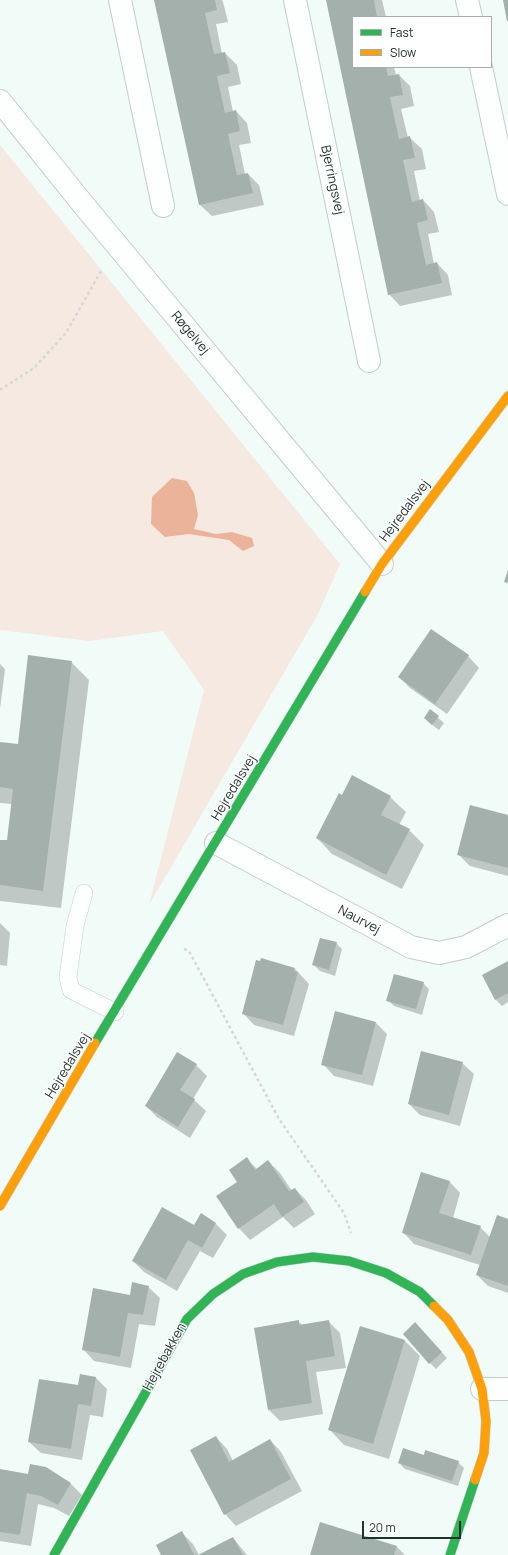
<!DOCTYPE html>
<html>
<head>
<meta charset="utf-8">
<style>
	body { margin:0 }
	#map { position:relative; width:508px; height:1555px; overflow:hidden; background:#f1fbf8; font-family:Manrope,sans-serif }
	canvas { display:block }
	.legend { position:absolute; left:352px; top:16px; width:140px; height:52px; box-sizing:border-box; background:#fff; border:1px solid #a6adab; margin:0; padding:5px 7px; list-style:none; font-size:12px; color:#20322e }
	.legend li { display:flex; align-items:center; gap:8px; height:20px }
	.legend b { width:20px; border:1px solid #a6adab }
	.scale { position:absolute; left:362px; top:1521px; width:99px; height:18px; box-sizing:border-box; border:2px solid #20322e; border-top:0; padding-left:5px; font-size:12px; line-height:14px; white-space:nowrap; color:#20322e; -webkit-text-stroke:3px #fff; paint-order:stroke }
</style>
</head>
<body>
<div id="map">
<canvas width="508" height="1555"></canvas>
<ul class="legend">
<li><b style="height:5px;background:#30b455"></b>Fast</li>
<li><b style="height:5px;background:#ff9f0a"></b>Slow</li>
</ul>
<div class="scale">20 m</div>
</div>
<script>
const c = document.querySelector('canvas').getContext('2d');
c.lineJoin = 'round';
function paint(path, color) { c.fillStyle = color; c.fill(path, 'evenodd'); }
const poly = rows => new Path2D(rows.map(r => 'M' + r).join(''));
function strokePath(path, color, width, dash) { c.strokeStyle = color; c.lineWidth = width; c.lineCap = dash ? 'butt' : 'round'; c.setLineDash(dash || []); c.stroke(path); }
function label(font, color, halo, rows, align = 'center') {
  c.font = font + ' Manrope,sans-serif'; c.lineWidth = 3; c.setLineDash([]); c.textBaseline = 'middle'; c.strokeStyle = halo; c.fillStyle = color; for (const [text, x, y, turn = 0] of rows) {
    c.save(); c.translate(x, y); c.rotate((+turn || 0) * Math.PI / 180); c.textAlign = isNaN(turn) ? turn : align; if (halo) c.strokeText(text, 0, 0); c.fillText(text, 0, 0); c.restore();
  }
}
paint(poly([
	[0,145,340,564,318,614,149,905,204,690,163,631,89,641,0,630]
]), '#f5e9e2');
paint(poly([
	[172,478,187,481,194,493,198,515,194,529,216,534,232,532,252,538,254,546,243,551,229,540,189,534,165,537,151,524,152,497]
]), '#eab39a');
paint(poly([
	[155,0,222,0,223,2,228,22,216,24,222,54,225,53,237,65,241,84,228,87,233,112,236,111,247,123,251,143,239,145,245,174,248,174,259,185,264,205,212,216,200,205],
	[327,0,382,0,386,17,353,17,353,67,394,67,396,75,399,75,410,86,414,106,401,109,408,138,410,138,422,149,426,169,414,171,420,201,423,200,434,212,439,232,428,234,434,264,437,263,448,275,452,295,400,306,389,294],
	[468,656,479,668,447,714,410,688,399,677],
	[71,662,89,680,61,908,0,901,0,841,8,842,12,804,0,803,0,743,18,745],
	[0,664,5,669,0,709],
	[430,711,444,723,439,730,431,724],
	[342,796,390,797,406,812,399,825,409,830,424,845,402,889,332,854,317,838],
	[508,816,508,876,470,866,458,854],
	[0,923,10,933,7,966,0,965],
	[336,943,342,949,335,976,320,971,314,965],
	[261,959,295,969,309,984,294,1036,254,1025,243,1013],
	[508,963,508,1002,502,1006,496,1000],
	[423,983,429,989,422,1015,394,1006,388,1000],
	[376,1023,387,1034,373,1086,334,1076,323,1064],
	[462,1063,474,1074,460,1126,420,1115,409,1104],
	[196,1065,207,1076,193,1099,206,1111,190,1138,157,1117,146,1106],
	[247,1159,257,1169,268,1161,280,1173,292,1191,295,1189,306,1200,315,1214,294,1228,283,1217,250,1240,239,1228,238,1182],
	[449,1181,460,1193,453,1218,480,1227,490,1237,508,1220,508,1293,488,1286,477,1275,480,1265,414,1244,403,1232],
	[215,1223,227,1235,213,1258,200,1251,177,1291,144,1272,133,1261,195,1226],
	[148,1287,160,1298,155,1326,139,1324,131,1368,94,1361,83,1349,130,1296],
	[298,1321,302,1325,328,1321,340,1333,346,1368,316,1372,323,1414,280,1421,269,1410],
	[360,1327,405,1341,420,1356,389,1459,344,1445,329,1429],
	[421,1330,447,1358,436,1369,430,1363],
	[96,1378,107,1389,103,1417,90,1415,82,1460,41,1453,29,1442,79,1386],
	[216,1437,227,1449,233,1461,270,1440,281,1452,302,1491,236,1526,225,1514],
	[425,1456,458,1462,464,1468,458,1486,405,1469,399,1463],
	[46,1468,71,1484,82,1495,69,1516,54,1508,38,1504,31,1546,0,1541,0,1470,29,1475],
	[182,1533,193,1544,199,1555,162,1555],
	[233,1538,247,1555,200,1555],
	[396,1546,405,1555,310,1555]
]), '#0003');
paint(poly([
	[154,0,215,0,217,10,205,13,214,54,225,52,230,73,217,76,225,113,236,110,240,131,228,134,237,175,248,173,253,193,199,205],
	[326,0,374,0,377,17,353,17,353,67,386,67,388,76,399,74,403,95,390,97,399,139,410,136,415,158,403,160,412,202,423,199,428,220,417,223,426,265,437,262,442,283,388,295],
	[503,0,508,0,508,21,507,21],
	[508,570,508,583,504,582],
	[431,629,469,655,435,704,398,677],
	[28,655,72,661,43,891,0,885,0,840,7,840,13,789,0,787,0,742,18,744],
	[430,709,439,716,432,725,424,718],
	[352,775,391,796,381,815,410,829,386,875,316,838,339,793,342,795],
	[470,805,508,815,508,868,457,855],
	[320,938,337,942,329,970,312,965],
	[261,958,295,968,294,971,298,972,283,1025,242,1014,256,960,260,961],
	[508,961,508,993,495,1000,482,975],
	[394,974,424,982,416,1009,386,1001],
	[335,1011,376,1022,362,1075,321,1065],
	[421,1051,463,1062,449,1115,408,1104],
	[177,1052,197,1064,180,1090,195,1099,178,1127,145,1106],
	[247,1157,255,1170,268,1160,289,1191,295,1188,304,1202,282,1217,274,1204,238,1229,216,1196,237,1182,229,1170],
	[421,1172,450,1181,439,1213,481,1226,471,1255,402,1233],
	[162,1207,194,1225,201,1213,216,1223,202,1248,188,1240,166,1280,132,1261],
	[497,1215,508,1219,508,1286,476,1275],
	[132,1282,149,1286,143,1315,128,1313,120,1357,82,1350,93,1288,130,1295],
	[299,1320,299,1325,329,1320,335,1356,306,1361,312,1403,268,1410,254,1328],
	[415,1322,442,1352,429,1364,403,1334],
	[360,1326,405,1340,373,1444,328,1430],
	[80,1374,96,1377,91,1406,78,1404,71,1449,28,1442,39,1379,78,1385],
	[216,1436,229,1462,270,1439,291,1479,224,1515,190,1450],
	[403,1448,424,1455,425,1450,459,1461,452,1481,398,1463],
	[30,1464,46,1467,71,1483,58,1505,41,1496,27,1493,20,1535,0,1532,0,1469,28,1474],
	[320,1522,397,1546,394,1555,310,1555],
	[182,1531,194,1555,161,1555,156,1545],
	[233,1537,243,1555,198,1555]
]), '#a3b0ac');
const lane = poly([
	[84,893,75,926,68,977,71,990,115,1012]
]);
const street = poly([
	[120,0,163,206],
	[295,0,369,361],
	[467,0,471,17],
	[481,67,508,194],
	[0,101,82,203,382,564],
	[216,843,411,947,439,953,466,947,508,925],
	[482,1389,508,1389]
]);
const fast = poly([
	[95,1043,365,592],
	[54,1555,187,1319,213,1294,243,1274,277,1262,313,1257,349,1261,386,1273,420,1292,434,1306],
	[450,1555,475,1480]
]);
const slow = poly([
	[365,592,382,564,508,396],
	[0,1206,95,1043],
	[434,1306,448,1320,469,1352,482,1389,486,1421,484,1453,475,1480]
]);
strokePath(lane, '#c2cecb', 18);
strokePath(street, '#c2cecb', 24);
strokePath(fast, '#c2cecb', 10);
strokePath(slow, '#c2cecb', 10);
strokePath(poly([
	[0,390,34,368,66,333,101,271],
	[184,949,189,951,279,1119,344,1213,351,1233]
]), '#d4d8d6', 2.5, [3, 3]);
strokePath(lane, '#fdfefe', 17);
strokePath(street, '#fdfefe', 22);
strokePath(fast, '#30b455', 9);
strokePath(slow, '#ff9f0a', 9);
label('13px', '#20322e', '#fff', [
	["Bjerringsvej",332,180,78],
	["Røgelvej",190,333,50],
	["Hejredalsvej",405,511,-53],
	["Hejredalsvej",234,788,-59],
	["Naurvej",359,920,28],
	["Hejredalsvej",68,1066,-59],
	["Hejrebakken",165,1357,-61]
]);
</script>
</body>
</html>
